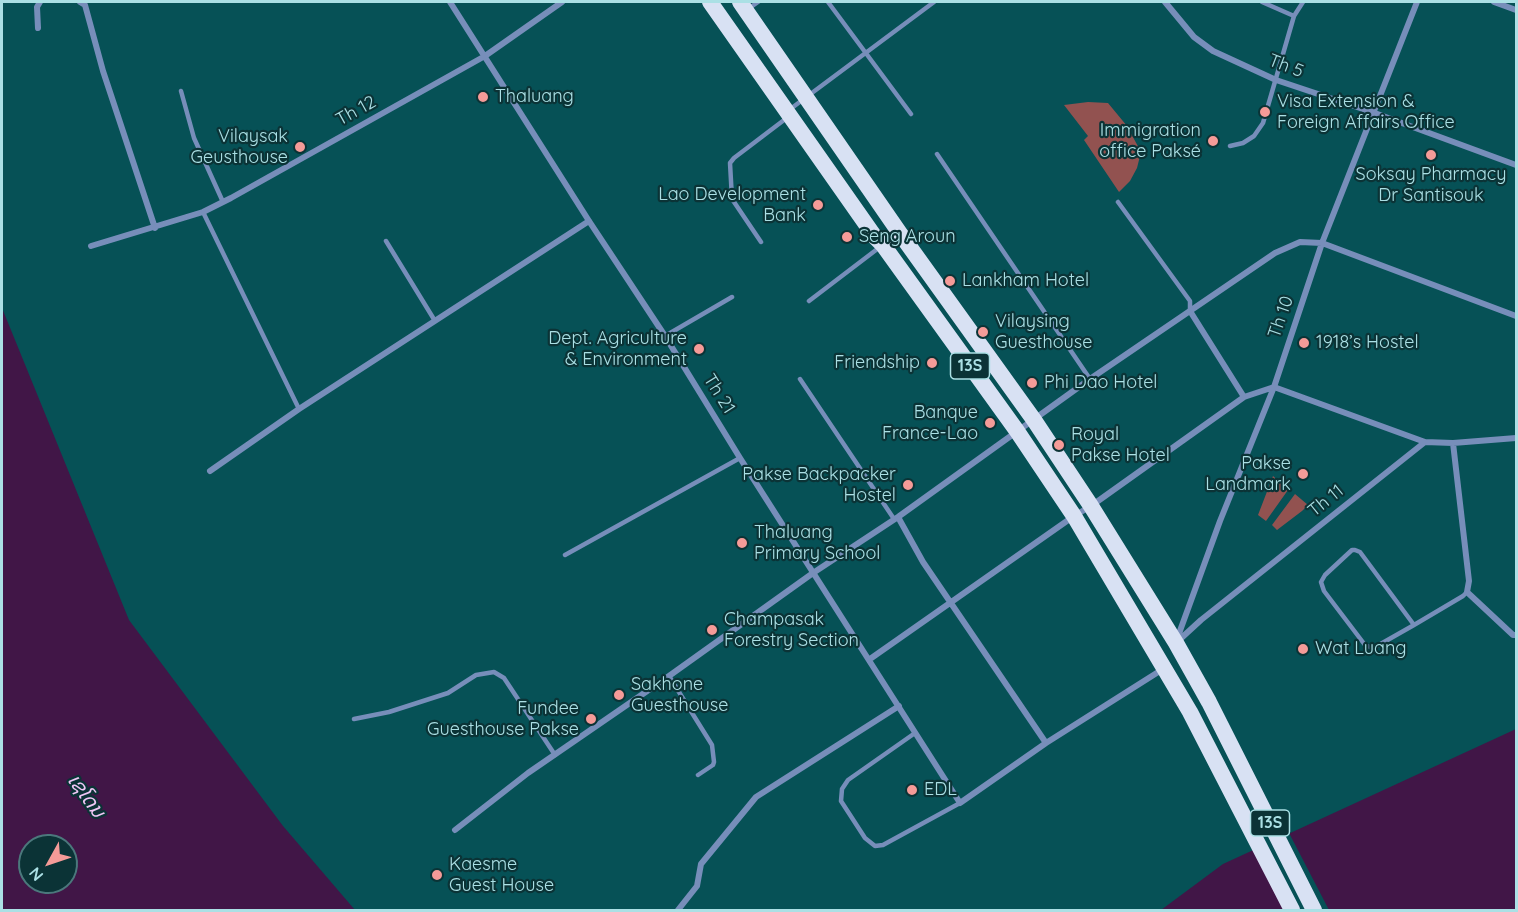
<!DOCTYPE html>
<html>
<head>
<meta charset="utf-8">
<style>
	body { margin:0 }
	#map { position:relative; width:1518px; height:912px; overflow:hidden; background:#065156; font-family:Quicksand,sans-serif }
	canvas { display:block }
	.frame { position:absolute; inset:0; border:3px solid #abe0e5; pointer-events:none }
	.north { position:absolute; left:18px; top:834px; width:60px; height:60px; box-sizing:border-box; background:#0b3336; border:2px solid #4b787c; border-radius:50%; rotate:230deg; font-size:16px; font-weight:700; line-height:24px; text-align:center; color:#abe0e5 }
	.north::after { content:''; display:block; margin:auto; width:21px; height:27px; background:#f59b98; clip-path:polygon(50% 0,100% 100%,50% 72%,0 100%) }
</style>
</head>
<body>
<div id="map">
<canvas width="1518" height="912"></canvas>
<div class="frame"></div>
<div class="north">N</div>
</div>
<script>
const c = document.querySelector('canvas').getContext('2d');
c.lineJoin = 'round';
function paint(path, color) { c.fillStyle = color; c.fill(path, 'evenodd'); }
const poly = rows => new Path2D(rows.map(r => 'M' + r).join(''));
function strokePath(path, color, width, dash) { c.strokeStyle = color; c.lineWidth = width; c.lineCap = dash ? 'butt' : 'round'; c.setLineDash(dash || []); c.stroke(path); }
function label(font, color, halo, rows, align = 'center') {
  c.font = font + ' Quicksand,"Noto Sans Lao",sans-serif'; c.lineWidth = 4.5; c.setLineDash([]); c.textBaseline = 'middle'; c.strokeStyle = halo; c.fillStyle = color; for (const [text, x, y, turn = 0] of rows) {
    c.save(); c.translate(x, y); c.rotate((+turn || 0) * Math.PI / 180); c.textAlign = isNaN(turn) ? turn : align; if (halo) c.strokeText(text, 0, 0); c.fillText(text, 0, 0); c.restore();
  }
}
paint(poly([
	[1088,102,1108,103,1127,126,1141,152,1137,168,1130,181,1119,192,1084,140,1088,136,1064,105],
	[1273,476,1288,490,1266,521,1258,515],
	[1295,494,1308,505,1302,511,1277,530,1272,525]
]), '#925250');
paint(poly([
	[2,308,129,620,283,826,355,910,2,910],
	[30,846,66,846,66,882,30,882],
	[1516,729,1516,910,1161,910,1223,864]
]), '#411647');
paint(poly([
	[1288,831,1329,910,1289,910,1256,846]
]), '#065156');
strokePath(poly([
	[828,2,911,114],
	[1262,2,1294,16,1303,2],
	[748,9,758,2],
	[181,91,194,138,223,202],
	[789,110,934,2],
	[1230,146,1243,143,1254,136,1263,123,1294,16],
	[937,154,1090,379],
	[1118,202,1190,301,1190,311],
	[203,212,299,409],
	[386,241,435,321],
	[761,242,732,199,730,163,734,158,788,117],
	[809,301,897,234],
	[665,336,732,297],
	[800,379,894,519],
	[565,555,740,458],
	[1414,625,1360,552,1355,550,1352,550,1325,575,1321,582,1324,591,1365,645,1370,647,1377,646,1414,625,1463,596,1467,592],
	[669,676,712,745,714,762,713,765,698,775],
	[354,719,389,712,448,693,476,675,494,672,504,678,555,755],
	[915,733,848,780,842,789,841,801,865,838,875,846,883,845,960,803]
]), '#778eba', 4.5);
strokePath(poly([
	[80,2,85,5,103,71,155,228],
	[450,2,589,221,665,336,740,458,960,803,1046,743,1163,669],
	[1165,2,1194,37,1213,51,1276,80,1372,112,1516,165],
	[1494,2,1516,10],
	[38,28,37,7,40,2],
	[91,246,203,212,231,198,485,56,562,2],
	[1190,311,1244,397],
	[1453,443,1469,581,1467,592,1513,635,1516,635],
	[210,471,299,409,589,221],
	[898,517,923,562,1046,743],
	[1177,639,1220,521,1274,387,1322,243,1417,2],
	[1177,642,1201,620,1425,442,1453,443,1516,438],
	[870,659,1074,516,1091,506,1244,397,1274,387,1425,442],
	[455,830,528,773,669,676,813,573,898,517,1090,379,1275,253,1300,242,1322,243,1516,316],
	[678,910,697,886,701,864,756,797,899,706]
]), '#778eba', 6);
strokePath(poly([
	[710,2,875,237,883,245,1017,431,1074,516,1190,712,1292,910],
	[740,2,899,232,1034,420,1091,506,1176,643,1209,702,1314,910]
]), '#d8e1f3', 16);
for (const [x, y, r, color] of [
	[483,97,6,"#f59b98"],
	[1265,112,6,"#f59b98"],
	[1213,141,6,"#f59b98"],
	[300,147,6,"#f59b98"],
	[1431,155,6,"#f59b98"],
	[818,205,6,"#f59b98"],
	[847,237,6,"#f59b98"],
	[950,281,6,"#f59b98"],
	[983,332,6,"#f59b98"],
	[1304,343,6,"#f59b98"],
	[699,349,6,"#f59b98"],
	[932,363,6,"#f59b98"],
	[1032,383,6,"#f59b98"],
	[990,423,6,"#f59b98"],
	[1059,445,6,"#f59b98"],
	[1303,474,6,"#f59b98"],
	[908,485,6,"#f59b98"],
	[742,543,6,"#f59b98"],
	[712,630,6,"#f59b98"],
	[1303,649,6,"#f59b98"],
	[619,695,6,"#f59b98"],
	[591,719,6,"#f59b98"],
	[912,790,6,"#f59b98"],
	[437,875,6,"#f59b98"]
]) { const dot = new Path2D(); dot.arc(x, y, r, 0, 2 * Math.PI); c.fillStyle = color; c.fill(dot); strokePath(dot, '#0b3336', 2); }
for (const [x, y, w] of [
	[970,366,39],
	[1270,823,39]
]) { const box = new Path2D(); box.roundRect(x - w / 2, y - 13, w, 26, 4.5); c.fillStyle = '#0b3336'; c.fill(box); strokePath(box, '#abe0e5', 1.5); }
label('bold 16px', '#abe0e5', null, [
	["13S",970,366],
	["13S",1270,823]
]);
label('18px', '#abe0e5', '#0b3336', [
	["Th 5",1286,66,21],
	["Th 12",356,111,-29],
	["Th 10",1281,317,-71],
	["Th 21",719,394,58],
	["Th 11",1326,501,-39]
]);
label('18px', '#abe0e5', '#0b3336', [
	["Thaluang",495,97],
	["Visa Extension &",1277,102],
	["Foreign Affairs Office",1277,123],
	["Immigration",1201,131,"right"],
	["office Paksé",1201,152,"right"],
	["Vilaysak",288,137,"right"],
	["Geusthouse",288,158,"right"],
	["Soksay Pharmacy",1431,175,"center"],
	["Dr Santisouk",1431,196,"center"],
	["Lao Development",806,195,"right"],
	["Bank",806,216,"right"],
	["Seng Aroun",859,237],
	["Lankham Hotel",962,281],
	["Vilaysing",995,322],
	["Guesthouse",995,343],
	["Dept. Agriculture",687,339,"right"],
	["& Environment",687,360,"right"],
	["1918’s Hostel",1316,343],
	["Friendship",920,363,"right"],
	["Phi Dao Hotel",1044,383],
	["Banque",978,413,"right"],
	["France-Lao",978,434,"right"],
	["Royal",1071,435],
	["Pakse Hotel",1071,456],
	["Pakse",1291,464,"right"],
	["Landmark",1291,485,"right"],
	["Pakse Backpacker",896,475,"right"],
	["Hostel",896,496,"right"],
	["Thaluang",754,533],
	["Primary School",754,554],
	["Champasak",724,620],
	["Forestry Section",724,641],
	["Wat Luang",1315,649],
	["Sakhone",631,685],
	["Guesthouse",631,706],
	["Fundee",579,709,"right"],
	["Guesthouse Pakse",579,730,"right"],
	["EDL",924,790],
	["Kaesme",449,865],
	["Guest House",449,886]
], 'left');
label('italic 20px', '#f0c7f6', '#0b3336', [
	["ເຊໂດນ",86,796,54]
]);
</script>
</body>
</html>
